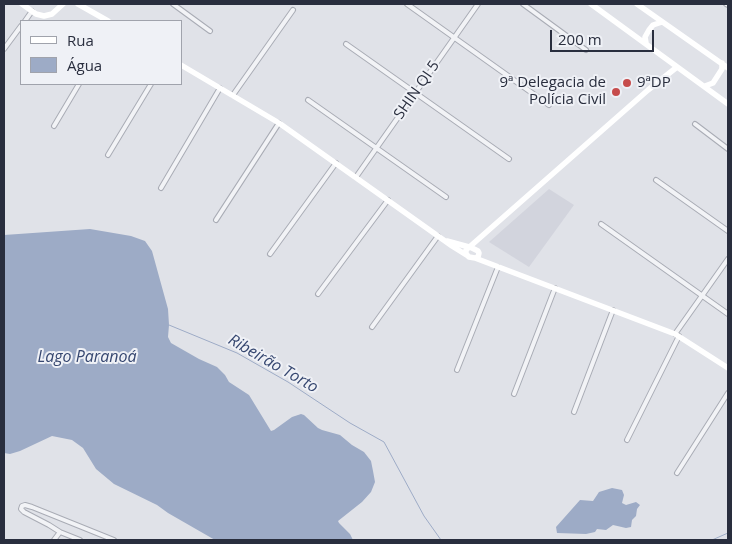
<!DOCTYPE html>
<html>
<head>
<meta charset="utf-8">
<style>
	body { margin:0 }
	#map { position:relative; width:732px; height:544px; overflow:hidden; background:#e0e2e8; font-family:"Open Sans",sans-serif }
	canvas { display:block }
	.frame { position:absolute; inset:0; border:5px solid #292e3e; pointer-events:none }
	.legend { position:absolute; left:20px; top:20px; width:162px; height:65px; box-sizing:border-box; background:#eff1f6; border:1px solid #a0a3ac; margin:0; padding:6px 9px; list-style:none; font-size:15px; color:#292e3e }
	.legend li { display:flex; align-items:center; gap:10px; height:25px }
	.legend b { width:25px; border:1px solid #a0a3ac }
	.scale { position:absolute; left:550px; top:30px; width:104px; height:22px; box-sizing:border-box; border:2px solid #292e3e; border-top:0; padding-left:6px; font-size:15px; line-height:18px; white-space:nowrap; color:#292e3e; -webkit-text-stroke:4px #eff1f6; paint-order:stroke }
</style>
</head>
<body>
<div id="map">
<canvas width="732" height="544"></canvas>
<div class="frame"></div>
<ul class="legend">
<li><b style="height:6px;background:#fff"></b>Rua</li>
<li><b style="height:14px;background:#9dabc6"></b>Água</li>
</ul>
<div class="scale">200 m</div>
</div>
<script>
const c = document.querySelector('canvas').getContext('2d');
c.lineJoin = 'round';
function paint(path, color) { c.fillStyle = color; c.fill(path, 'evenodd'); }
const poly = rows => new Path2D(rows.map(r => 'M' + r).join(''));
function strokePath(path, color, width, dash) { c.strokeStyle = color; c.lineWidth = width; c.lineCap = dash ? 'butt' : 'round'; c.setLineDash(dash || []); c.stroke(path); }
function label(font, color, halo, rows, align = 'center') {
  c.font = font + ' "Open Sans",sans-serif'; c.lineWidth = 4; c.setLineDash([]); c.textBaseline = 'middle'; c.strokeStyle = halo; c.fillStyle = color; for (const [text, x, y, turn = 0] of rows) {
    c.save(); c.translate(x, y); c.rotate((+turn || 0) * Math.PI / 180); c.textAlign = isNaN(turn) ? turn : align; if (halo) c.strokeText(text, 0, 0); c.fillText(text, 0, 0); c.restore();
  }
}
paint(poly([
	[549,189,574,205,529,267,489,242]
]), '#d2d4dd');
paint(poly([
	[90,229,131,236,145,241,152,251,168,309,169,325,168,337,171,343,199,359,217,367,225,375,229,382,249,395,271,431,274,430,292,417,301,414,304,415,318,428,322,430,340,435,352,445,364,452,371,461,373,471,375,482,371,492,362,502,338,521,339,523,350,534,353,540,215,540,168,513,157,505,114,484,96,469,83,448,72,440,52,436,20,451,10,454,4,453,4,235],
	[612,488,622,490,624,495,622,503,626,505,636,502,640,505,637,509,636,516,632,520,631,527,626,528,613,525,606,530,597,529,595,532,586,534,557,533,556,527,580,500,593,501,599,492]
]), '#9dabc6');
strokePath(poly([
	[169,325,237,353,288,382,350,423,384,442,424,516,441,540],
	[712,540,728,533]
]), '#9dabc6', 1);
const street = poly([
	[173,4,210,31],
	[407,4,549,105],
	[523,4,586,50],
	[726,4,728,5],
	[25,21,32,11],
	[346,44,509,159],
	[4,49,21,26],
	[233,95,293,10],
	[308,100,446,197],
	[695,124,728,149],
	[54,126,79,84],
	[108,155,151,84],
	[356,177,478,4],
	[656,180,728,231],
	[161,188,220,88],
	[216,220,279,123],
	[601,224,728,314],
	[270,254,336,163],
	[318,294,388,200],
	[372,327,438,236],
	[675,334,728,259],
	[457,370,498,267],
	[514,394,555,288],
	[574,412,613,310],
	[627,440,679,336],
	[677,473,728,393],
	[54,540,60,532],
	[80,540,60,532,49,525,24,512,21,509,22,506,25,505,32,507,114,540]
]);
strokePath(street, '#a9acb5', 6);
strokePath(street, '#f2f3f6', 4);
strokePath(poly([
	[22,4,36,14,44,16,52,14,63,4],
	[78,4,108,21],
	[591,4,728,104],
	[637,4,728,68],
	[646,43,645,37,649,30,653,25,662,22],
	[181,65,279,123,452,246,468,256],
	[705,86,713,83,722,69,722,63],
	[447,241,469,247],
	[470,247,478,251,479,253,478,257,475,258,469,257,466,254,466,250,648,90,677,67],
	[475,258,675,334,728,368]
]), '#fff', 5.5);
for (const [x, y, r, color] of [
	[627,83,5,"#c64c4c"],
	[616,92,5,"#c64c4c"]
]) { const dot = new Path2D(); dot.arc(x, y, r, 0, 2 * Math.PI); c.fillStyle = color; c.fill(dot); strokePath(dot, '#eff1f6', 2); }
label('15px', '#292e3e', '#eff1f6', [
	["9ª Delegacia de",606,83],
	["Polícia Civil",606,100],
	["9ªDP",637,83,"left"]
], 'right');
label('15px', '#292e3e', '#eff1f6', [
	["SHIN QI 5",417,90,-55]
]);
label('italic 16px', '#364770', '#eff1f6', [
	["Lago Paranoá",87,357],
	["Ribeirão Torto",273,364,30]
]);
</script>
</body>
</html>
